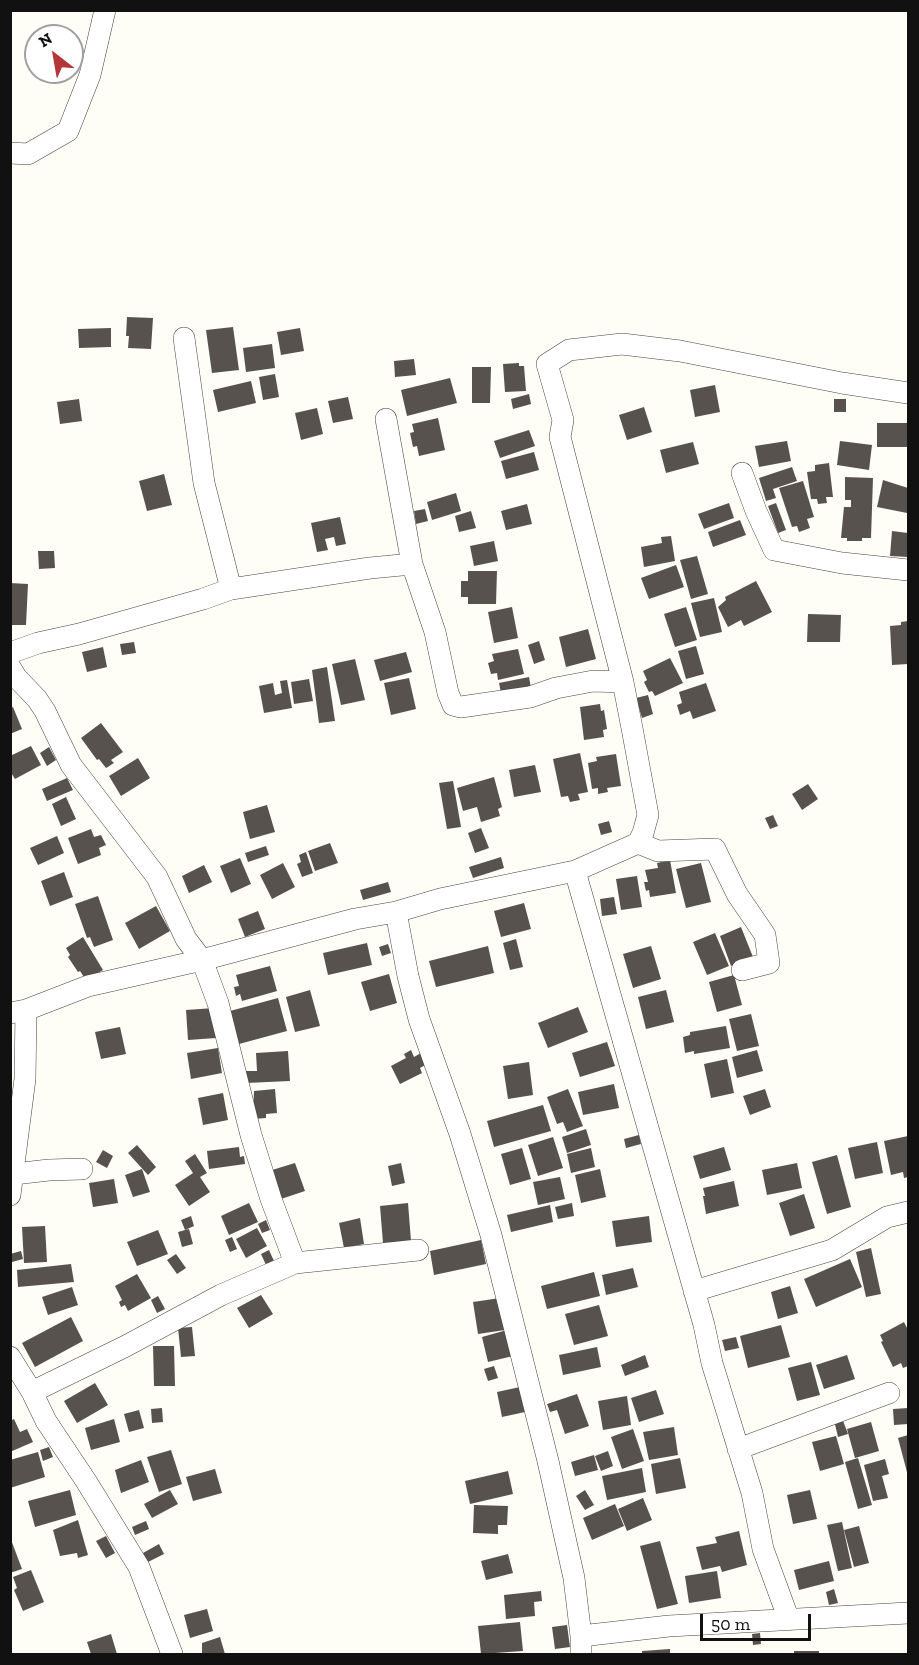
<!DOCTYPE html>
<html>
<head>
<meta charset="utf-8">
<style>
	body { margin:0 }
	#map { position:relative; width:919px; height:1665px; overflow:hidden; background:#fefdf6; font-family:"Zilla Slab",serif }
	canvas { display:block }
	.frame { position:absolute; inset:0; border:12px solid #111; pointer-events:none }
	.north { position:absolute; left:24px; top:24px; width:60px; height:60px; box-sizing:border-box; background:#fff; border:2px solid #a0a0a0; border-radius:50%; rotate:329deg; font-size:16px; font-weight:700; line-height:24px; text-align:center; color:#111 }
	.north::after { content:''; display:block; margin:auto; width:21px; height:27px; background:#b43638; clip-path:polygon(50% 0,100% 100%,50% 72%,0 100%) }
	.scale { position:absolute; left:700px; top:1614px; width:111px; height:27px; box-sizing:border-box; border:3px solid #111; border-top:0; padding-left:8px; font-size:18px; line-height:21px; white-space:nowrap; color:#111; -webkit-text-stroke:4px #fff; paint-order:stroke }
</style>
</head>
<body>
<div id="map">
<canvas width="919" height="1665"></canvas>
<div class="frame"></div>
<div class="north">N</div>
<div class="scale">50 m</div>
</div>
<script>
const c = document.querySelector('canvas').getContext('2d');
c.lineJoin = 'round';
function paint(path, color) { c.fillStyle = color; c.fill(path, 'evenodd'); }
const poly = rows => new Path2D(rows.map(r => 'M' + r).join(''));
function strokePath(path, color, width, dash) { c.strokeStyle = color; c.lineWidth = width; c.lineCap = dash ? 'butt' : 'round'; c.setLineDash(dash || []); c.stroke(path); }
paint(poly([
	[127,317,153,318,151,349,128,348,129,336,126,336],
	[233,327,239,370,212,373,206,330],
	[111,328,111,347,79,348,78,329],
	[300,328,304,351,281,355,277,332],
	[272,344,275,368,246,372,243,348],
	[414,359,416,375,395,377,394,361],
	[519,363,519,366,524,366,526,391,505,392,503,364],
	[472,367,491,367,490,403,472,403],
	[275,374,279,397,263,400,259,377],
	[450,378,457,403,407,416,401,390],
	[251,381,256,403,218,412,213,390],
	[715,385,720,412,695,417,690,390],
	[529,394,531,404,513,409,511,399],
	[348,397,353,419,333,423,328,401],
	[79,399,82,421,60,424,57,402],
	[834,399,846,399,846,412,834,412],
	[644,407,652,432,627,440,619,415],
	[317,408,323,434,301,440,295,413],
	[438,418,445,450,419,456,417,446,413,447,410,433,414,432,412,424],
	[877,423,908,423,908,447,877,447],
	[529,430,535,446,500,458,494,441],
	[787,441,791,461,759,467,755,446],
	[840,441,872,445,869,470,837,465],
	[693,442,699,464,666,473,660,450],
	[534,452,539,470,506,479,501,461],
	[829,463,833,497,826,497,827,503,818,504,817,499,811,499,807,472,815,471,815,465],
	[792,467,797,481,773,489,776,498,766,501,759,478],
	[164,474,172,505,147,511,139,481],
	[845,477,873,478,871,538,862,538,862,541,847,541,847,538,841,538,844,507,851,507,851,500,845,500],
	[883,480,908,488,907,513,877,507],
	[803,481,814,517,807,519,810,528,799,532,797,526,792,527,779,488],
	[456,493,461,511,432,520,427,502],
	[729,503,734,518,704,529,698,514],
	[776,503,786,530,778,533,768,506],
	[527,504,532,524,506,530,501,511],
	[425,509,428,521,416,524,414,511],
	[471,511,476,528,459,532,455,516],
	[340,517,346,544,336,546,334,537,325,539,328,550,317,552,311,523],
	[740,520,746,535,713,547,708,532],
	[892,531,908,533,908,557,890,556],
	[671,536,675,561,644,567,641,547,662,543,661,537],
	[494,541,498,561,474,566,470,546],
	[38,551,54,551,55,568,39,569],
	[697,556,708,594,691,599,680,560],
	[676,565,684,587,649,599,641,578],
	[468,571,497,571,496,604,468,604,468,597,461,597,461,581,468,581],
	[756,581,772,612,744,626,741,620,728,627,718,607,726,600,725,597],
	[10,583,28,584,26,625,10,625],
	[714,598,722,632,700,637,691,603],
	[512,607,518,638,494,643,488,612],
	[686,607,697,640,675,647,664,614],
	[808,614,841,615,840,642,807,642],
	[908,621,908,664,892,665,890,626,901,625,901,622],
	[588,629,596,659,566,667,559,637],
	[539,641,545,660,534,664,528,645],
	[134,642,136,653,122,655,120,644],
	[696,646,704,674,686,679,678,651],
	[103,647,107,667,87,672,82,652],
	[518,649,524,674,498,680,497,673,491,674,488,663,494,661,492,654],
	[406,652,412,672,380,681,374,660],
	[670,658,683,683,655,696,652,691,649,692,644,682,647,680,643,671],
	[355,659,365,700,341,705,332,664],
	[327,667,335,721,319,723,312,670],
	[529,677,531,688,501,693,499,683],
	[409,678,416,709,391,715,384,683],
	[309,679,313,701,294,704,291,682],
	[287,680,292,708,264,713,259,686,273,683,275,695,282,693,280,681],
	[706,683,716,711,693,719,690,711,680,715,677,705,682,703,679,692],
	[648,695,653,714,642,718,636,698],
	[600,704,601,711,604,710,607,729,603,730,604,737,584,740,580,707],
	[13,707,22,729,10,734,10,708],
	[101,723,123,752,111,760,114,763,106,768,99,759,97,760,81,738],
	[31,746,41,765,15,779,10,771,10,756],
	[49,747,56,760,47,766,40,753],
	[580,753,588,792,578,794,580,800,570,802,568,796,561,797,553,759],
	[616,754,621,786,607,788,608,792,598,794,598,788,592,789,588,763,597,761,596,757],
	[138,758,150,778,121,796,109,776],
	[535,765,541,792,514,797,509,770],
	[494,777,502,807,498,809,500,816,481,822,477,807,463,811,457,788],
	[67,778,73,790,47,801,42,789],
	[453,781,461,827,447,829,439,783],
	[808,784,818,799,802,810,792,794],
	[66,797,76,819,61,826,52,804],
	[267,805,275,832,250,839,243,812],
	[773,815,778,826,770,829,765,818],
	[609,821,612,832,601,835,598,824],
	[481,828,489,848,475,853,468,833],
	[91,829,94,837,101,835,106,845,99,848,101,855,78,864,68,838],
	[57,836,64,853,38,865,30,848],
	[330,843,338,863,315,871,308,851],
	[266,846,269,855,248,862,245,853],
	[306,852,313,873,302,877,297,864,301,862,299,855],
	[501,857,504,868,473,878,469,867],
	[240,858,251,884,231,893,220,866],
	[670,860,676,893,650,897,649,890,646,891,644,882,648,882,645,870,658,868,657,863],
	[283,863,295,887,272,899,260,875],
	[701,863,711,902,686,908,676,869],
	[204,865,212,882,189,893,182,876],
	[64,872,73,897,50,906,41,881],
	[637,876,642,907,621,910,616,879],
	[388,882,391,892,363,900,360,890],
	[98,896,113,940,94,947,90,937,87,938,75,904],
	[614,897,617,914,602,916,600,899],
	[524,903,531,929,501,937,494,911],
	[156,906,170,931,139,949,125,923],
	[258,911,265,929,245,937,238,919],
	[741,927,753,957,731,966,720,936],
	[715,933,729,966,707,975,693,942],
	[83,937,103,970,86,980,80,971,78,972,68,957,70,955,66,948],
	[516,939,523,967,510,970,503,943],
	[367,943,372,965,328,975,323,953],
	[388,944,391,953,382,956,379,947],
	[488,946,494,973,436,987,429,961],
	[651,946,661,979,633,988,623,954],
	[270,966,277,991,242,1001,240,994,236,996,234,987,239,986,236,975],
	[389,974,397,1003,370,1011,361,982],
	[734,975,742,1005,717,1012,709,982],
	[310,990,320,1026,295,1032,286,997],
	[666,990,674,1022,646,1029,638,997],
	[278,998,287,1031,239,1044,230,1011],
	[578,1007,588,1032,548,1048,538,1023],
	[214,1008,216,1038,188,1040,186,1010],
	[751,1014,759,1046,737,1051,729,1019],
	[726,1026,730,1048,694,1054,694,1051,685,1053,683,1037,690,1035,690,1032],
	[120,1027,126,1054,101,1059,95,1032],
	[607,1042,615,1066,580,1077,572,1053],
	[218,1048,222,1073,191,1079,187,1053],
	[411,1050,414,1057,421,1053,427,1064,420,1068,422,1073,400,1084,391,1066,406,1058,404,1054],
	[757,1050,763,1071,737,1078,732,1057],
	[288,1051,290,1081,246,1083,246,1071,257,1071,256,1053],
	[727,1059,734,1093,711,1098,704,1064],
	[529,1062,533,1095,508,1099,503,1066],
	[614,1084,619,1108,583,1115,578,1092],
	[275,1089,277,1113,266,1114,266,1118,253,1119,254,1091],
	[568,1089,583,1126,567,1132,563,1122,557,1124,547,1097],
	[765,1089,771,1107,750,1115,743,1096],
	[223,1093,228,1120,203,1125,198,1098],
	[543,1105,551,1131,494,1147,487,1121],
	[586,1129,591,1145,567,1153,562,1137],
	[639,1135,641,1144,626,1148,624,1139],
	[908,1136,908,1177,904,1178,903,1172,891,1175,884,1141],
	[553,1137,563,1168,538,1176,528,1145],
	[877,1142,883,1173,855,1179,848,1148],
	[137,1145,156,1167,148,1175,128,1153],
	[239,1147,240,1157,244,1156,245,1164,209,1169,207,1151],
	[724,1147,731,1170,700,1179,693,1156],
	[522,1148,531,1179,510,1185,501,1154],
	[591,1148,595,1167,571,1173,567,1154],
	[103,1150,113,1156,107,1168,96,1162],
	[195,1154,207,1173,200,1177,210,1192,189,1206,175,1185,193,1173,185,1161],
	[837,1155,851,1207,827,1214,812,1162],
	[295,1163,305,1191,281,1199,272,1170],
	[401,1163,405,1183,392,1186,388,1166],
	[797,1163,802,1188,767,1195,762,1170],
	[142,1169,150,1192,133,1197,125,1175],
	[600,1169,606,1197,581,1203,575,1175],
	[560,1177,565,1199,538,1205,533,1182],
	[114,1179,118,1203,93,1207,89,1183],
	[734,1181,739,1206,706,1214,703,1196,705,1196,703,1188],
	[804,1194,815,1228,790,1236,779,1203],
	[249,1203,258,1222,229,1235,221,1216],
	[408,1203,411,1241,383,1243,380,1206],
	[572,1203,574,1216,558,1219,555,1207],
	[550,1205,553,1222,511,1232,507,1215],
	[191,1216,194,1226,185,1230,181,1220],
	[649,1216,652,1242,616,1247,612,1221],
	[360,1218,364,1244,344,1248,339,1223],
	[266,1220,270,1230,262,1233,258,1224],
	[45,1226,47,1262,24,1263,22,1227],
	[257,1228,267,1246,246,1258,236,1239],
	[189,1229,193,1244,182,1247,178,1232],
	[158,1230,168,1254,137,1266,127,1242],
	[232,1237,237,1249,230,1252,225,1240],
	[481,1240,486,1264,434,1275,430,1251],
	[871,1248,881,1294,866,1297,856,1252],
	[269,1250,274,1261,266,1265,261,1254],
	[21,1251,23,1259,12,1262,10,1254],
	[176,1254,186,1268,177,1274,167,1260],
	[850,1259,862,1287,816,1307,804,1279],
	[71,1264,74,1282,18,1287,17,1270],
	[633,1268,638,1287,606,1295,602,1275],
	[594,1272,600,1296,547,1309,541,1286],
	[137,1274,151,1298,128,1311,125,1305,121,1307,119,1302,122,1300,115,1286],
	[790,1286,798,1313,778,1319,771,1292],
	[72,1287,78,1305,48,1315,42,1297],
	[261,1295,273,1314,249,1328,237,1308],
	[158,1296,165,1309,157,1313,151,1300],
	[500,1298,505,1330,478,1334,473,1302],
	[599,1305,608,1336,574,1345,565,1314],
	[71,1317,83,1341,35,1367,22,1343],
	[904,1322,908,1330,908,1366,903,1368,901,1363,893,1367,881,1342,883,1341,880,1335],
	[781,1325,790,1357,748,1368,740,1336],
	[192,1327,195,1356,181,1357,178,1328],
	[507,1330,513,1356,488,1362,482,1337],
	[736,1337,739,1348,725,1351,722,1340],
	[153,1346,174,1346,175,1386,154,1386],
	[597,1347,601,1367,563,1375,559,1355],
	[645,1355,649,1367,625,1376,621,1365],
	[847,1355,855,1379,824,1389,816,1365],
	[811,1362,820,1395,797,1401,788,1368],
	[494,1366,498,1378,488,1381,484,1369],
	[95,1383,108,1405,77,1423,64,1401],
	[520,1387,525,1412,502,1417,497,1392],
	[656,1390,664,1414,639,1422,631,1398],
	[577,1394,589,1426,565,1434,557,1410,550,1412,547,1404],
	[627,1396,631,1425,603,1430,598,1401],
	[162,1408,163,1422,152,1423,151,1409],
	[908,1408,908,1424,894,1425,893,1409],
	[139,1410,144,1428,129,1432,124,1414],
	[842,1418,848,1434,838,1437,834,1420],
	[14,1419,20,1432,27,1429,33,1442,10,1452,10,1421],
	[114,1419,120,1442,91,1450,85,1428],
	[871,1422,879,1451,855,1458,847,1429],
	[674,1427,678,1455,649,1460,643,1432],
	[633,1429,644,1461,622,1469,611,1437],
	[908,1435,908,1476,898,1438],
	[836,1436,844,1464,820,1471,812,1442],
	[49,1447,53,1457,43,1461,40,1450],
	[171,1450,182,1484,159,1492,147,1457],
	[608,1451,613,1466,601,1471,595,1456],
	[38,1452,45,1477,10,1488,10,1460],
	[594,1455,598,1470,575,1476,571,1462],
	[680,1458,686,1488,656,1494,651,1464],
	[858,1458,872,1505,858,1509,845,1462],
	[885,1459,889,1474,882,1476,888,1498,873,1501,864,1465],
	[141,1460,149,1482,121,1493,115,1470],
	[642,1468,646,1492,607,1500,602,1476],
	[215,1469,222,1493,193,1501,186,1477],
	[508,1471,513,1494,470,1504,465,1481],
	[70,1490,76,1515,35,1527,28,1501],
	[170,1490,178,1504,152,1518,144,1504],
	[585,1490,594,1505,585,1510,576,1496],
	[810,1490,817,1519,793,1524,787,1495],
	[643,1498,652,1520,627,1531,618,1509],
	[615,1504,624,1526,592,1540,583,1518],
	[474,1505,508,1506,507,1525,498,1525,498,1534,473,1533],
	[78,1520,88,1555,78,1558,77,1553,60,1556,53,1530],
	[146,1521,149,1529,135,1535,132,1527],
	[842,1522,852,1568,838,1571,827,1525],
	[859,1526,869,1563,854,1567,844,1530],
	[739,1531,747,1565,722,1572,720,1566,702,1570,696,1547,717,1543,715,1537],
	[106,1536,115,1553,106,1558,96,1541],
	[10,1537,22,1569,10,1573],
	[660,1541,678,1604,657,1609,640,1546],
	[159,1544,164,1554,148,1562,143,1553],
	[508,1554,513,1573,486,1580,481,1561],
	[829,1561,834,1581,799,1590,794,1570],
	[31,1570,44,1602,23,1611,14,1590,17,1588,13,1577],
	[717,1571,721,1598,689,1603,685,1576],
	[834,1589,838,1603,829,1605,826,1592],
	[541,1591,542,1601,534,1602,535,1616,506,1619,504,1595],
	[207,1609,213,1631,190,1638,184,1615],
	[520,1622,523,1651,481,1654,478,1626],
	[567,1625,570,1647,555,1649,552,1627],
	[760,1633,761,1644,753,1645,752,1634],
	[111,1634,117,1654,91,1654,87,1642],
	[220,1637,225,1654,202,1654,202,1643],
	[670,1649,670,1654,642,1654,642,1651],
	[794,1651,819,1651,819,1654,794,1654]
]), '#58524e');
const minor = poly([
	[10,153,28,154,68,131,90,75,105,10],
	[184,338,204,483,231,589],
	[386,419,412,564,435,632,448,693,453,705,461,707,530,697,556,688,593,681,623,682],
	[742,473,756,511,774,550,842,563,908,570],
	[10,653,38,643,79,634,203,599,231,589,370,568,412,564],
	[10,667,16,677,37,699,45,711,71,765,157,877,186,939,202,960,218,1003,251,1135,271,1199,295,1263,221,1295,124,1347,32,1392],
	[638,843,658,851,715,849,737,894,765,935,769,963,742,970],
	[575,871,704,1325,712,1363,752,1493,763,1549,789,1620],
	[396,912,408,976,419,1019,460,1134,491,1235,548,1461,574,1578,581,1636,581,1654],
	[10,1013,26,1010,88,986,202,960,355,919,396,912,440,899,575,871,638,843,643,833,648,815,632,728,623,682,560,437,563,420,547,364,569,350,622,344,680,351,842,383,908,393],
	[14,1174,49,1170,82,1169],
	[10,1195,25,1079,26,1010],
	[295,1263,418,1250],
	[694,1291,832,1250,887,1217,908,1212],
	[10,1357,32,1392,46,1421,86,1481,139,1567,172,1654],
	[738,1449,889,1393],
	[581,1636,669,1626,908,1613]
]);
strokePath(minor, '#444', 22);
strokePath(minor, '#fff', 21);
</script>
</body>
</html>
